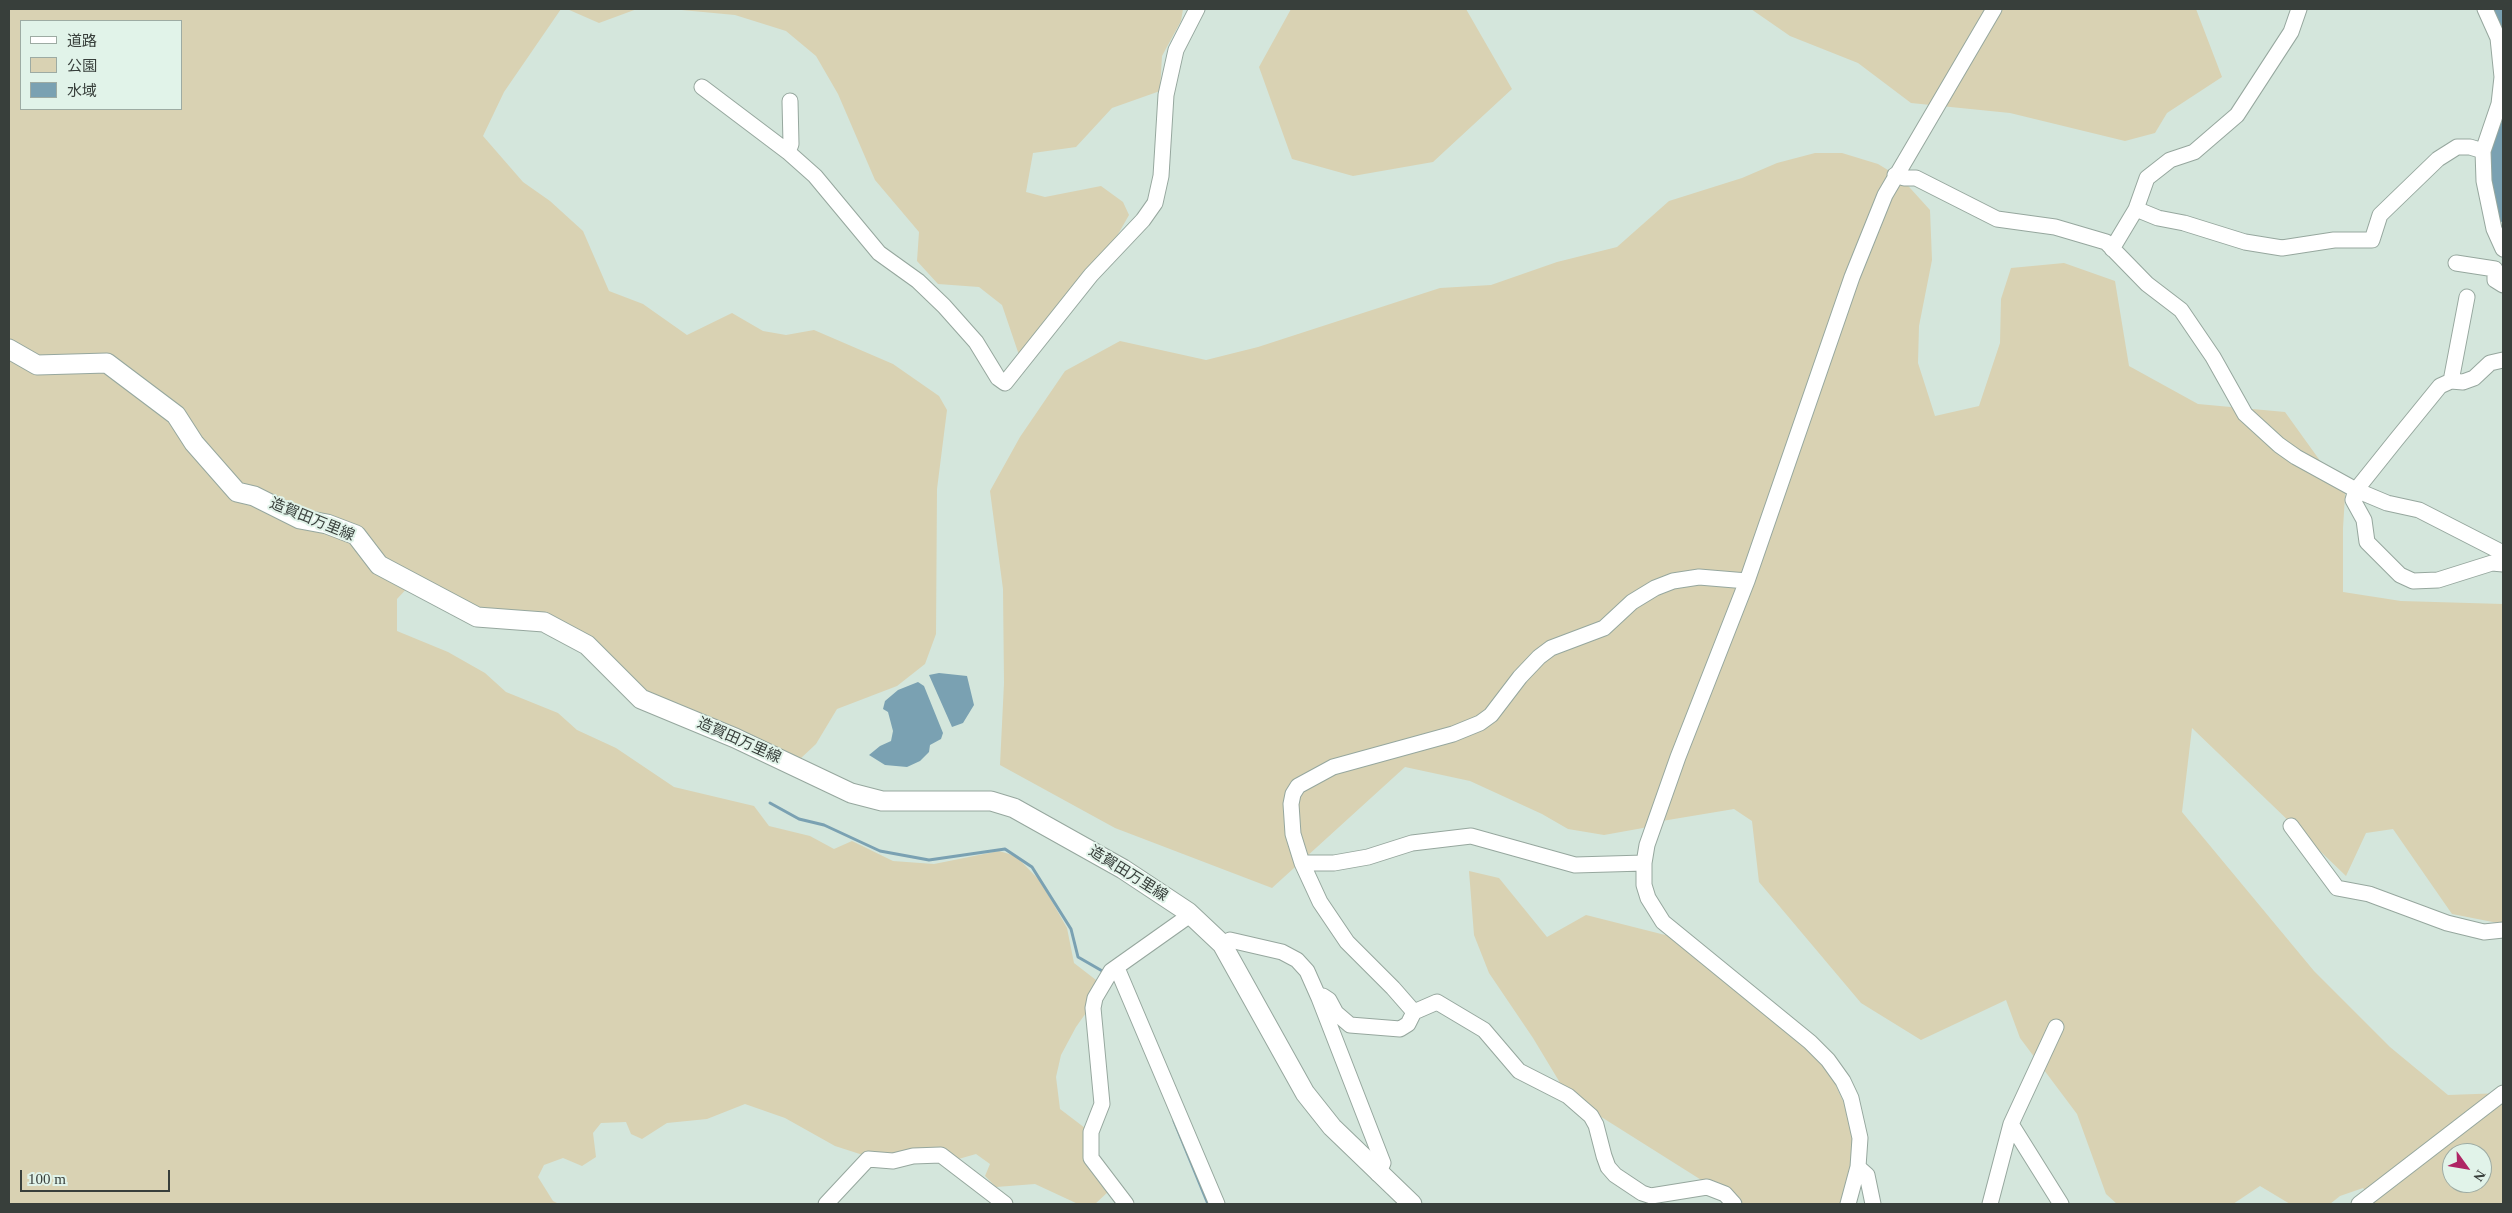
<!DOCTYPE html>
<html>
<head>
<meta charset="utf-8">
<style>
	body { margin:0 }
	#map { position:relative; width:2512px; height:1213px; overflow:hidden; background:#d4e6dc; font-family:"Times New Roman","Noto Sans JP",serif }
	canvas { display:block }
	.frame { position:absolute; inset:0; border:10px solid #383f3b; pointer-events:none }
	.legend { position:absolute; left:20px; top:20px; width:162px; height:90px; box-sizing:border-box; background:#e1f3e9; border:1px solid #9daba3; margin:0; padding:6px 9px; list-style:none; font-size:15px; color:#383f3b }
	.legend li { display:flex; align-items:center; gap:10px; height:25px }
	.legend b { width:25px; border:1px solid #9daba3 }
	.north { position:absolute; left:2442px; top:1143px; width:50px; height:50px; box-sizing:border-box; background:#e1f3e9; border:1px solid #9daba3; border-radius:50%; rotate:122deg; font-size:14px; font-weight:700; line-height:20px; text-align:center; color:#383f3b }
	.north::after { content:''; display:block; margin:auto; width:18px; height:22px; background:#af2565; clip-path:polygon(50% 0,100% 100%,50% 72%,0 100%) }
	.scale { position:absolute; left:20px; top:1170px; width:150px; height:22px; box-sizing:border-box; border:2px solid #383f3b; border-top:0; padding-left:6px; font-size:15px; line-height:18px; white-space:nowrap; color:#383f3b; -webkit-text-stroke:4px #e1f3e9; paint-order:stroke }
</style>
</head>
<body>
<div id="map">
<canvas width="2512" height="1213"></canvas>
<div class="frame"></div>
<ul class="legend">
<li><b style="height:6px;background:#fff"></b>道路</li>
<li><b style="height:14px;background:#d9d2b3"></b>公園</li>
<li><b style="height:14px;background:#7aa1b2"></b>水域</li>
</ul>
<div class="north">N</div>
<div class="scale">100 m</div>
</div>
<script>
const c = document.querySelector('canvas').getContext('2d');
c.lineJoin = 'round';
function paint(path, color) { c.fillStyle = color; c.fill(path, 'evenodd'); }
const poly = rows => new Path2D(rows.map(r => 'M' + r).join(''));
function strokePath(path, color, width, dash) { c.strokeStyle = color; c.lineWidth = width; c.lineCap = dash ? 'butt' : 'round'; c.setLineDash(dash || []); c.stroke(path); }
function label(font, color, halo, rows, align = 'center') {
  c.font = font + ' "Times New Roman","Noto Sans JP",serif'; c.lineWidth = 4; c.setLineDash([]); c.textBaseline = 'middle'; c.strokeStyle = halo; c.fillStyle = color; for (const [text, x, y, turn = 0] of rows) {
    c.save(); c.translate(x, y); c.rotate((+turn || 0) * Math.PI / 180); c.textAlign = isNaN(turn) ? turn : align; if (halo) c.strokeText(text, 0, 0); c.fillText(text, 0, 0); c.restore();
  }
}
paint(poly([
	[9,9,561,9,504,92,483,136,523,182,550,201,583,231,609,291,643,304,687,335,732,313,763,331,786,335,814,330,893,364,939,396,947,410,937,489,936,634,925,664,897,686,837,709,816,744,799,760,644,695,590,640,478,612,302,514,240,487,108,358,38,360,9,344],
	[21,21,181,21,181,109,21,109],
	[567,9,637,9,599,23],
	[671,9,1183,9,1181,21,1162,56,1160,91,1112,108,1076,147,1033,153,1026,192,1045,197,1101,186,1123,202,1129,215,1109,250,1019,355,1002,305,979,287,938,284,917,261,919,232,875,180,838,94,816,56,786,31,735,15],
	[1291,9,1466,9,1512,89,1433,162,1353,176,1292,159,1259,67],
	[1751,9,2196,9,2222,77,2167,113,2155,133,2125,141,2010,113,1911,103,1858,63,1790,36],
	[1815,153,1842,153,1878,164,1901,178,1930,210,1932,260,1919,326,1918,363,1935,416,1979,406,2000,343,2001,299,2011,268,2064,263,2115,281,2129,366,2198,404,2285,412,2326,469,2346,480,2343,528,2343,592,2401,601,2503,604,2503,924,2452,914,2393,829,2366,833,2346,876,2192,728,2182,812,2314,971,2390,1047,2448,1095,2503,1093,2503,1204,2375,1204,2363,1188,2340,1196,2330,1204,2290,1204,2260,1186,2233,1204,2117,1204,2106,1194,2077,1114,2020,1038,2006,1000,1921,1040,1861,1003,1759,882,1752,821,1734,809,1662,821,1643,828,1604,835,1568,829,1542,814,1470,781,1405,767,1272,888,1115,828,1000,765,1004,683,1003,589,990,491,1020,437,1065,371,1120,341,1206,360,1258,347,1440,288,1491,285,1557,262,1617,247,1669,201,1742,178,1777,163],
	[2452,1153,2482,1153,2482,1183,2452,1183],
	[9,354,105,367,173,418,235,495,354,538,411,584,397,599,397,631,448,652,485,673,506,692,558,713,577,730,616,748,674,787,754,806,769,826,810,836,834,849,852,841,893,861,934,864,999,851,1016,856,1041,882,1067,928,1074,963,1096,980,1088,1010,1076,1027,1061,1055,1056,1077,1060,1109,1085,1128,1084,1150,1093,1173,1109,1191,1095,1204,1078,1204,1035,1184,996,1187,985,1176,990,1164,976,1154,955,1160,866,1156,835,1146,785,1118,745,1104,707,1119,667,1123,642,1139,631,1134,626,1122,601,1123,593,1133,596,1157,582,1166,563,1158,544,1165,538,1177,553,1201,559,1204,9,1204],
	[1469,871,1499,878,1547,937,1586,915,1681,939,1820,1051,1860,1138,1844,1204,1744,1204,1714,1188,1568,1096,1533,1038,1489,973,1474,935]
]), '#d9d2b3');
paint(poly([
	[939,673,967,676,974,705,963,723,952,727,929,675],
	[918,682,924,686,943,733,941,739,930,745,929,752,920,761,907,767,885,765,869,755,880,746,891,741,893,731,888,712,883,709,885,701,898,690]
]), '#7aa1b2');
strokePath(poly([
	[770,803,799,819,824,825,880,851,929,860,1005,849,1032,867,1071,929,1078,957,1104,972],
	[1174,1121,1208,1204]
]), '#7aa1b2', 3);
strokePath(poly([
	[2498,9,2503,22],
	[2503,131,2496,156,2496,175,2503,213]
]), '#7aa1b2', 18);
const minor = poly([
	[2485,9,2498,38,2502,77,2499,104,2483,151,2484,181,2494,229,2503,249],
	[702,87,788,152,815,176,879,253,918,281,944,306,976,342,998,378,1005,383,1091,275,1143,220,1155,203,1161,176,1166,95,1176,50,1197,9],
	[788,152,791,144,790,101],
	[1895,175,1904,178,1916,178,1997,219,2055,227,2106,242,2147,284,2181,310,2213,357,2245,414,2279,445,2296,457,2356,490,2387,503,2419,510,2503,553],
	[2136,209,2158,218,2184,223,2245,242,2282,248,2334,240,2372,240,2380,215,2438,159,2457,147,2470,147,2483,151],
	[2112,249,2136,209,2147,178,2170,160,2194,152,2237,115,2291,32,2299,9],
	[2456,263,2495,269,2495,280,2503,285],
	[2467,297,2451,381,2440,386,2396,440,2356,490,2353,500,2364,520,2367,542,2400,575,2413,581,2438,580,2492,563,2503,564],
	[2451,381,2463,382,2474,378,2490,363,2503,360],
	[2291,826,2337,888,2369,894,2447,923,2484,932,2503,930],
	[1302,863,1334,863,1368,857,1412,843,1471,836,1575,865,1644,863],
	[1222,944,1230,940,1282,952,1297,960,1307,971,1319,998,1383,1163,1378,1174],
	[1117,968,1217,1204],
	[1319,998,1323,996,1329,1000,1336,1013,1350,1025,1400,1029,1408,1024,1414,1012,1437,1002,1484,1030,1519,1071,1568,1096,1591,1116,1596,1125,1604,1156,1608,1167,1615,1175,1642,1193,1651,1196,1707,1187,1725,1194,1734,1204],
	[1414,1012,1393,988,1347,942,1320,902,1302,863,1293,834,1291,804,1293,794,1298,786,1333,767,1453,734,1480,723,1491,715,1520,677,1539,657,1551,648,1604,628,1632,602,1655,588,1673,581,1699,577,1747,581],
	[2011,1124,2061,1204],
	[1858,1167,1867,1175,1873,1204],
	[826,1204,868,1159,893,1161,913,1156,941,1155,1005,1204],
	[1126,1204,1091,1158,1091,1132,1102,1104,1093,1008,1095,998,1111,971,1183,920,1188,912],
	[1848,1204,1858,1167,1860,1138,1851,1098,1843,1081,1828,1060,1810,1042,1663,922,1648,898,1644,885,1644,863,1647,845,1678,757,1747,581,1852,277,1885,195,1994,9],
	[1990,1204,2011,1124,2056,1027],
	[2359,1204,2503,1093]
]);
const major = poly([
	[9,349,37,365,107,363,176,415,194,443,237,492,254,496,300,519,327,524,356,535,379,565,477,617,544,622,587,645,641,699,735,738,851,793,882,801,991,801,1014,808,1123,869,1188,912,1222,944,1305,1093,1332,1127,1412,1204]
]);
strokePath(minor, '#96a79e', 17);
strokePath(major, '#96a79e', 21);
strokePath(minor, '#fff', 15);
strokePath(major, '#fff', 19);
label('15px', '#383f3b', '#e1f3e9', [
	["造賀田万里線",312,520,22],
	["造賀田万里線",739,741,24],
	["造賀田万里線",1128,874,32]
]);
</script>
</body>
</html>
